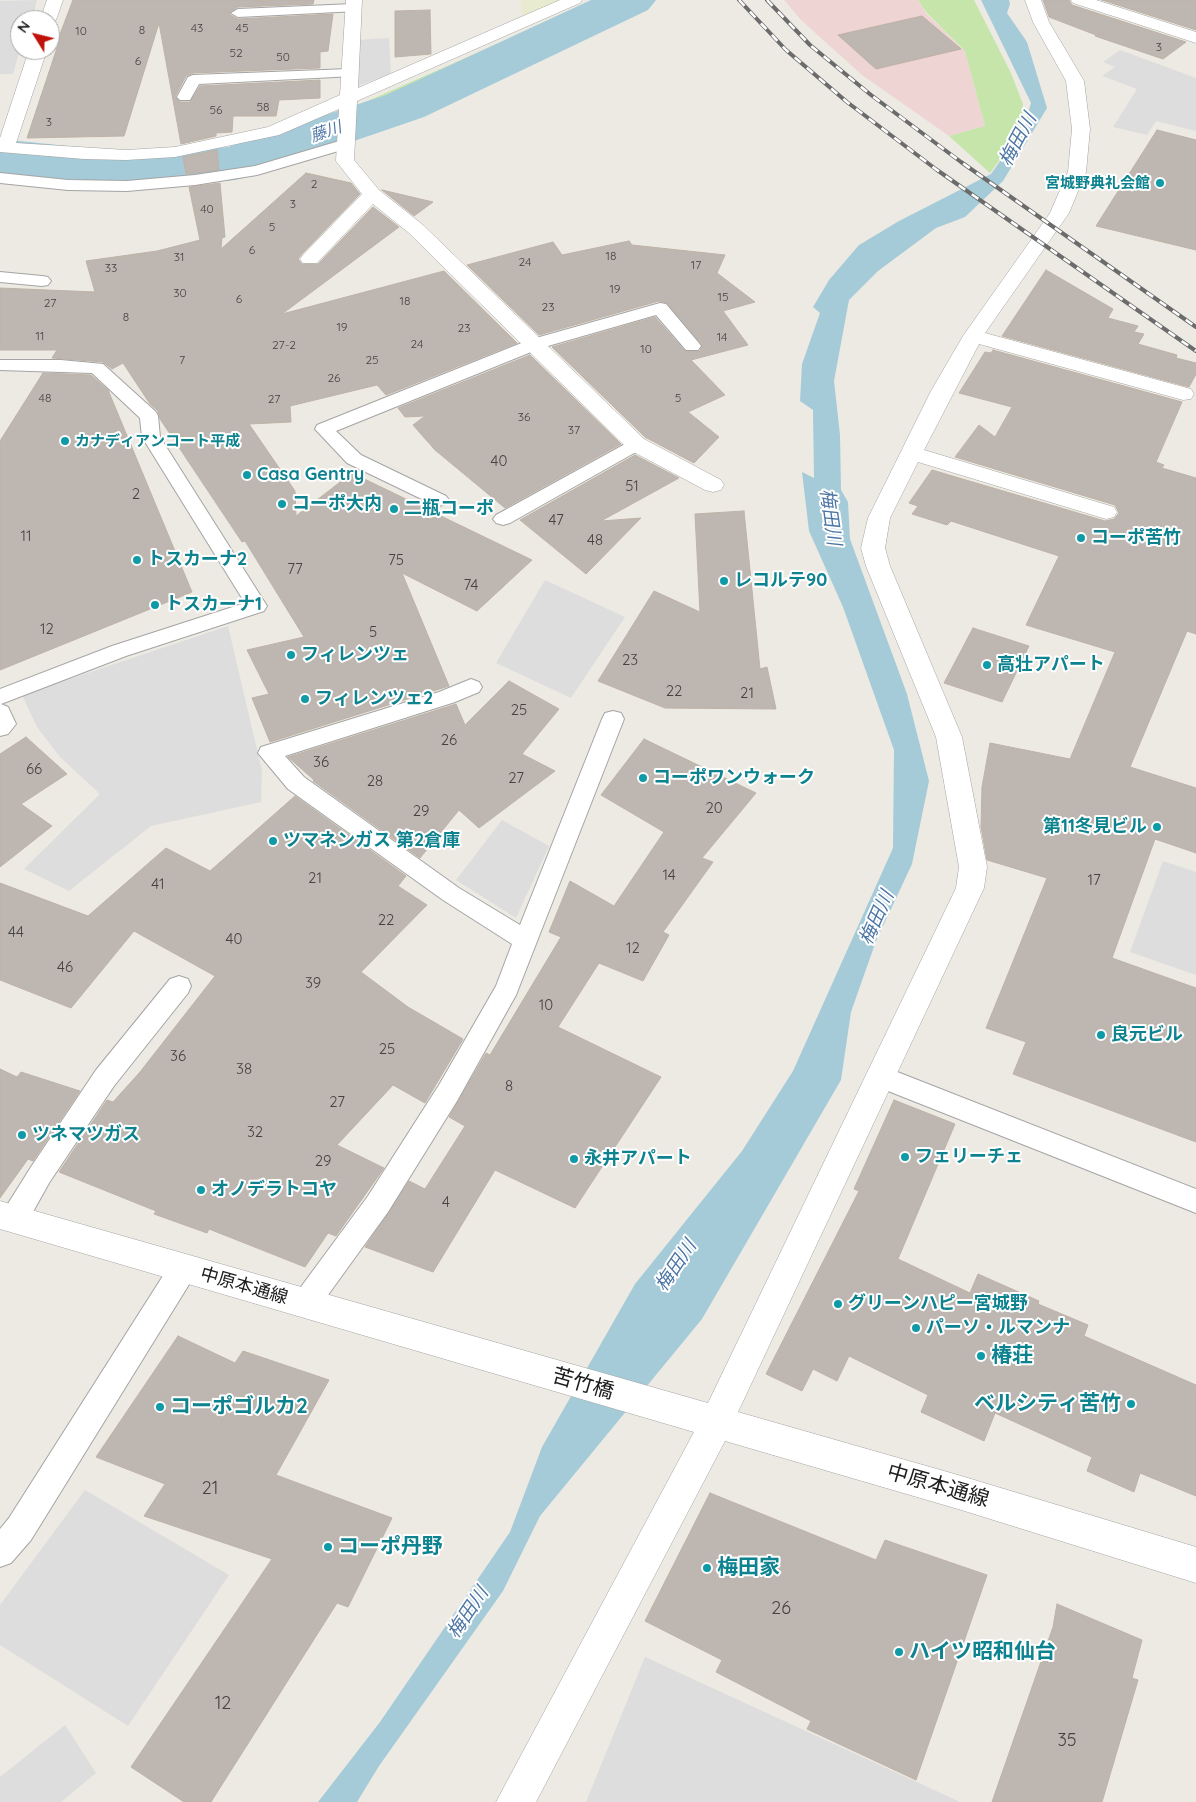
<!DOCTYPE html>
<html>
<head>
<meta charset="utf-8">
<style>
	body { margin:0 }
	#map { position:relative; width:1196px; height:1802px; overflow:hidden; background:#edeae3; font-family:Quicksand,sans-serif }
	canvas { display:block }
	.north { position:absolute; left:10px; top:10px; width:50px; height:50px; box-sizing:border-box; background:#fff; border:1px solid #a5a5a5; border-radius:50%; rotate:306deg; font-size:14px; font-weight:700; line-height:20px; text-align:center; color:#1d1d1d }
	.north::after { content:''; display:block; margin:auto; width:18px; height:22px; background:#be120b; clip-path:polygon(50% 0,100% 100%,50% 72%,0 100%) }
</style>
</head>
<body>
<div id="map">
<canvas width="1196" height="1802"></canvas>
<div class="north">N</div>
</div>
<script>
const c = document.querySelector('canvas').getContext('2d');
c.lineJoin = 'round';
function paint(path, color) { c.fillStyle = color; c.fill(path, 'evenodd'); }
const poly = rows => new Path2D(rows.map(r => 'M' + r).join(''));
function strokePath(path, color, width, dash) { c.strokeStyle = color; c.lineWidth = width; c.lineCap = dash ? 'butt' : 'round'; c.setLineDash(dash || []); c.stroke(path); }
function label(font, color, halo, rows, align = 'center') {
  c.font = font + ' Quicksand,"Noto Sans JP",sans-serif'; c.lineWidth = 4; c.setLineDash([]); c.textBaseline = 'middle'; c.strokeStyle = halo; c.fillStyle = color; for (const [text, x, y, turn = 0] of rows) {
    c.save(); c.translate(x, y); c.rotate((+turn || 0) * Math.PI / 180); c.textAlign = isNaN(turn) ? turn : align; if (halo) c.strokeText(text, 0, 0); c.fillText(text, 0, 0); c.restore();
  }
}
paint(poly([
	[784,0,918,0,926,13,965,51,985,126,949,136,862,75,801,20]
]), '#eed5d3');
paint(poly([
	[520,0,560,0,523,17]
]), '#e8ebcf');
paint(poly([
	[597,0,624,0,356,120,354,107],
	[918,0,974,0,1011,73,1023,104,1021,131,990,173,949,136,985,126,965,51,926,12]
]), '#c5e5ab');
paint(poly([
	[37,0,32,19,20,20,20,49,13,74,0,74,0,1],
	[389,38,391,74,357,86,356,40],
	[1120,50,1196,78,1196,131,1156,121,1147,135,1113,127,1137,89,1102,76,1115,67,1103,62],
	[545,580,625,617,571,698,496,663],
	[228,626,262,771,261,802,151,826,69,891,24,869,100,794,60,757,37,727,22,695],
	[502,820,549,846,516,918,456,880],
	[1163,861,1196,872,1196,975,1130,952],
	[85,1490,229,1575,128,1726,0,1645,0,1605],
	[645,1657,958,1801,958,1802,586,1802],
	[65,1725,96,1773,61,1802,0,1802,0,1777]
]), '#ddd');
paint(poly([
	[981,0,1009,0,1010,4,1007,13,1027,42,1047,108,1003,181,965,217,936,228,878,271,849,300,834,381,840,435,841,490,848,502,850,539,907,694,929,781,912,864,876,941,851,1012,841,1080,702,1319,540,1516,503,1591,379,1766,357,1802,318,1802,380,1722,510,1532,542,1447,635,1284,742,1151,793,1071,893,848,894,750,843,607,809,531,802,472,814,478,813,410,800,401,802,364,820,313,813,307,829,280,859,245,899,221,991,174,1024,127,1031,103]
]), '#a5cbd9');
paint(poly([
	[591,0,656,0,648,10,424,117,255,175,235,180,145,188,0,173,0,139,145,154,228,147,386,95,591,0]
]), '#a5cbd9');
const building = poly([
	[73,0,314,0,313,4,238,7,229,14,238,19,333,14,328,51,320,52,320,68,193,73,186,76,175,97,180,102,190,102,200,86,320,80,320,98,279,100,276,116,233,116,232,132,216,133,216,136,181,144,159,23,124,136,27,138,59,42,57,42,73,0],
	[1043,0,1069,0,1072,5,1186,42,1163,59,1095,36,1096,35,1049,17,1043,0],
	[1102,0,1196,0,1196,30,1102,0],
	[430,10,431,54,395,57,395,11,430,10],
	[922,16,961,49,876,69,838,35,922,16],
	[1157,130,1196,140,1196,250,1096,226,1157,130],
	[217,150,219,170,186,174,183,157,217,150],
	[306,173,351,183,360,194,302,254,298,259,302,264,318,264,373,207,399,227,282,314,444,271,517,343,386,395,377,385,290,406,291,422,249,424,295,491,296,516,352,473,532,560,477,611,402,573,449,686,270,742,252,698,269,694,247,650,304,637,245,541,242,542,160,419,158,411,150,404,123,363,112,369,103,362,52,358,57,350,0,350,0,288,95,292,86,261,157,251,200,240,189,187,220,183,225,237,222,238,221,249,306,173],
	[382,190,433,202,414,216,382,190],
	[629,241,632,245,725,255,717,273,755,302,723,311,748,345,691,360,725,395,688,412,719,437,694,463,645,437,552,347,655,317,685,351,700,351,702,345,667,303,659,301,539,335,467,265,553,242,562,255,629,241],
	[1046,270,1113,309,1108,318,1138,326,1134,332,1144,334,1138,344,1177,355,1176,358,1196,363,1196,374,1189,387,1002,336,1046,270],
	[993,350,1182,402,1156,462,1164,465,1162,468,1196,478,1196,634,1187,631,1130,767,1196,788,1196,853,1155,839,1112,958,1196,988,1196,1142,1013,1074,1026,1042,986,1028,1047,878,987,860,981,827,982,787,990,743,1070,759,1115,652,1026,625,1059,556,951,521,947,525,912,514,918,506,909,503,932,470,1105,521,1114,519,1119,513,1115,505,955,457,979,425,995,437,1012,407,959,393,985,352,991,353,993,350],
	[530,355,621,444,505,508,435,450,413,425,425,416,405,417,398,408,530,355],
	[43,373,91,375,108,390,192,592,0,670,0,441,43,373],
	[635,455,679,478,601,521,641,518,586,574,520,520,635,455],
	[744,511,760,669,767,667,776,709,665,708,598,681,654,591,700,612,695,514,744,511],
	[973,628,1029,646,1002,702,944,683,973,628],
	[509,681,559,709,522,754,555,771,479,828,459,810,420,858,313,781,314,780,288,757,456,704,465,725,509,681],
	[26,737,67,774,21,804,52,826,0,867,0,754,26,737],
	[644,739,756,793,702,858,713,862,663,932,669,935,643,981,599,963,558,1027,661,1077,575,1208,495,1170,433,1272,365,1247,409,1181,425,1189,465,1126,449,1117,486,1053,490,1055,561,937,549,932,570,881,614,906,664,832,601,795,644,739],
	[295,796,406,876,398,886,427,905,361,972,408,1007,463,1039,425,1103,393,1085,337,1145,384,1168,336,1236,328,1233,305,1267,209,1229,207,1233,154,1214,156,1211,59,1172,107,1100,113,1102,140,1072,215,976,134,931,71,1008,0,980,0,883,88,916,166,848,210,871,295,796],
	[0,1069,17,1077,21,1072,80,1091,33,1161,28,1159,0,1198,0,1069],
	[894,1100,955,1124,898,1259,970,1293,978,1274,1039,1301,1038,1304,1088,1325,1084,1336,1196,1385,1196,1496,1140,1473,1134,1492,1087,1471,1092,1457,995,1413,984,1441,921,1412,928,1395,849,1356,837,1381,813,1369,802,1391,766,1374,859,1191,854,1189,894,1100],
	[178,1336,235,1363,243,1351,329,1380,276,1475,392,1518,348,1607,337,1603,211,1802,184,1802,131,1767,272,1559,144,1516,165,1484,96,1457,178,1336],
	[710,1493,876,1560,885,1540,987,1575,916,1780,807,1729,811,1721,716,1672,722,1660,645,1621,710,1493],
	[1057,1604,1142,1640,1132,1678,1138,1680,1102,1802,992,1802,1053,1627,1057,1604]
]);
paint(building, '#beb6b0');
strokePath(building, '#beb2a6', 1);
const service = poly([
	[353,4,358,5,360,8,358,11,238,17,231,13,238,9,353,4],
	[349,69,356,73,354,76,199,84,190,100,180,100,177,97,188,77,193,75,349,69],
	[346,139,354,144,352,147,257,175,195,185,127,191,68,190,0,183,0,173,68,180,127,181,195,175,255,166,346,139],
	[0,272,42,276,48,277,51,281,48,285,42,286,0,282,0,272],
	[660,303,666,304,698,342,701,346,698,350,686,350,656,315,541,348,336,431,361,455,446,496,449,500,446,504,439,506,432,504,347,463,315,429,317,425,529,340,660,303],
	[0,360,61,360,103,364,156,412,158,416,160,437,267,606,264,611,126,656,1,704,8,707,16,724,8,734,0,736,0,689,112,646,245,603,142,437,140,418,92,373,0,370,0,360],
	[636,438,643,440,645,444,643,448,510,523,503,525,496,523,493,519,496,515,636,438],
	[471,679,479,682,482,687,479,692,455,702,285,756,304,777,459,888,520,925,602,719,605,713,613,711,621,713,624,719,516,995,457,1101,388,1212,315,1313,305,1317,295,1313,291,1304,295,1295,368,1196,439,1085,496,986,512,944,443,900,288,789,258,753,261,747,439,692,471,679],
	[179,976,188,979,191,986,188,993,114,1086,49,1183,24,1228,14,1231,4,1228,0,1219,4,1210,31,1167,96,1070,170,979,179,976],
	[882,1066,1196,1189,1196,1213,873,1085,869,1077,873,1069,882,1066],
	[183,1256,193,1260,197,1269,193,1278,31,1540,11,1563,0,1567,0,1529,9,1518,173,1260,183,1256]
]);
const minor = poly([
	[47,0,63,0,56,20,50,25,50,20,40,20,47,0],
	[346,0,362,0,358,88,560,0,582,0,580,3,357,101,354,160,379,190,423,225,644,439,721,480,724,485,721,490,713,492,705,490,628,449,409,233,373,204,317,263,303,263,300,259,303,255,362,194,336,161,339,109,279,135,175,157,126,160,84,159,0,152,0,138,29,50,47,50,16,143,126,150,175,147,268,127,340,95,346,0],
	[1025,0,1041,0,1049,22,1084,81,1090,129,1086,172,1069,213,985,333,1191,389,1194,394,1191,399,1183,400,979,344,924,450,1114,507,1117,512,1114,517,1106,519,918,462,890,518,885,548,890,566,962,737,987,867,984,888,738,1412,958,1475,1196,1547,1196,1583,958,1509,725,1441,536,1802,496,1802,694,1432,0,1229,0,1201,708,1403,956,888,959,867,936,737,866,566,861,548,868,518,931,391,963,336,1050,213,1068,172,1072,129,1066,81,1033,22,1025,0],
	[1071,0,1096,0,1196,32,1196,43,1073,3,1071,0]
]);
strokePath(service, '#a4a4a4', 2);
strokePath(minor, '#a4a4a4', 1);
paint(service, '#fff');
paint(minor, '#fff');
const rail = poly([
	[739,0,786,50,847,102,937,170,1196,351],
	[767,0,810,45,871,95,961,162,1196,327]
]);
strokePath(rail, '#6b6b6b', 4);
strokePath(rail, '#fff', 2.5, [8]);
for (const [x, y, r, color] of [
	[1160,183,5,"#0f9aa8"],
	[65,441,5,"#0f9aa8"],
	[247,475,5,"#0f9aa8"],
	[282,504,5,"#0f9aa8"],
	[394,509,5,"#0f9aa8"],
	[1081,538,5,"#0f9aa8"],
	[137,560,5,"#0f9aa8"],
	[724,581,5,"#0f9aa8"],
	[155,605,5,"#0f9aa8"],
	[291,655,5,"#0f9aa8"],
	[987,665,5,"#0f9aa8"],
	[305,699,5,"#0f9aa8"],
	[643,778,5,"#0f9aa8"],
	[1157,827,5,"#0f9aa8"],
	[273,841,5,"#0f9aa8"],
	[1101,1035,5,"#0f9aa8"],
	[22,1135,5,"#0f9aa8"],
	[905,1157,5,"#0f9aa8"],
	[574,1159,5,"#0f9aa8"],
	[201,1190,5,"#0f9aa8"],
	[838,1304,5,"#0f9aa8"],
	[916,1328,5,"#0f9aa8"],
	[981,1356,5,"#0f9aa8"],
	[1131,1404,5,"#0f9aa8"],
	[160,1407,5,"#0f9aa8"],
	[328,1547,5,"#0f9aa8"],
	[707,1568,5,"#0f9aa8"],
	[899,1652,5,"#0f9aa8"]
]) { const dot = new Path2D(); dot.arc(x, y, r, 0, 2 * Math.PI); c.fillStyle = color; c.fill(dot); strokePath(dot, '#fff', 2); }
label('12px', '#454342', null, [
	["43",197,28],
	["45",242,28],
	["8",142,30],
	["10",81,31],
	["3",1159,47],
	["52",236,53],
	["50",283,57],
	["6",138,61],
	["58",263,107],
	["56",216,110],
	["3",49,122],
	["2",314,184],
	["3",293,204],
	["40",207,209],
	["5",272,227],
	["6",252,250],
	["18",611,256],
	["31",179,257],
	["24",525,262],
	["17",696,265],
	["33",111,268],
	["19",615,289],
	["30",180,293],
	["15",723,297],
	["6",239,299],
	["18",405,301],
	["27",50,303],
	["23",548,307],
	["8",126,317],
	["19",342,327],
	["23",464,328],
	["11",40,336],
	["14",722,337],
	["24",417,344],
	["27-2",284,345],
	["10",646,349],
	["7",182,360],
	["25",372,360],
	["26",334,378],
	["48",45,398],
	["5",678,398],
	["27",274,399],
	["36",524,417],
	["37",574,430]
]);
label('bold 15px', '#0d838f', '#fff', [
	["宮城野典礼会館",1150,183],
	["カナディアンコート平成",75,441,"left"]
], 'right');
label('15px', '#454342', null, [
	["40",499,461],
	["51",632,486],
	["2",136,494],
	["47",556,520],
	["11",26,536],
	["48",595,540],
	["75",396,560],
	["77",295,569],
	["74",471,585],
	["12",47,629],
	["5",373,632],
	["23",630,660],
	["22",674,691],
	["21",747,693],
	["25",519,710],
	["26",449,740],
	["36",321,762],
	["66",34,769],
	["27",516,778],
	["28",375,781],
	["20",714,808],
	["29",421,811],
	["14",669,875],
	["21",315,878],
	["17",1094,880],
	["41",158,884],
	["22",386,920],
	["44",16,932],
	["40",234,939],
	["12",633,948],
	["46",65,967],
	["39",313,983],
	["10",546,1005],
	["25",387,1049],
	["36",178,1056],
	["38",244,1069],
	["8",509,1086],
	["27",337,1102],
	["32",255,1132],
	["29",323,1161],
	["4",446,1202]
]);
label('italic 16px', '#4f77a6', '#fff', [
	["藤川",326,132,-19]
]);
label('bold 18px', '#0d838f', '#fff', [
	["Casa Gentry",257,475],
	["コーポ大内",292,504],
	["二瓶コーポ",404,509],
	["コーポ苦竹",1091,538],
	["トスカーナ2",147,560],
	["レコルテ90",734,581],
	["トスカーナ1",165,605],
	["フィレンツェ",301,655],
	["高壮アパート",997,665],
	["フィレンツェ2",315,699],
	["コーポワンウォーク",653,778],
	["第11冬見ビル",1147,827,"right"],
	["ツマネンガス 第2倉庫",283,841],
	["良元ビル",1111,1035],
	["ツネマツガス",32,1135],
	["フェリーチェ",915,1157],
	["永井アパート",584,1159],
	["オノデラトコヤ",211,1190],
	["グリーンハピー宮城野",848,1304],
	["パーソ・ルマンナ",926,1328]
], 'left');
label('18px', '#1d1d1d', '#fff', [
	["中原本通線",244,1286,16]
]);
label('18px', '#454342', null, [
	["21",210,1489],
	["26",781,1609],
	["12",223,1704],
	["35",1067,1741]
]);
label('italic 19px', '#4f77a6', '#fff', [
	["梅田川",1018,140,-62],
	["梅田川",830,517,82],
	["梅田川",877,918,-66],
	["梅田川",676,1266,-56],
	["梅田川",468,1613,-56]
]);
label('bold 21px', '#0d838f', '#fff', [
	["椿荘",991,1356],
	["ベルシティ苦竹",1121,1404,"right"],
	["コーポゴルカ2",170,1407],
	["コーポ丹野",338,1547],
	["梅田家",717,1568],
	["ハイツ昭和仙台",909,1652]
], 'left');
label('21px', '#1d1d1d', '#fff', [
	["苦竹橋",583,1384,16],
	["中原本通線",938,1486,16]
]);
</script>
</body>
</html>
